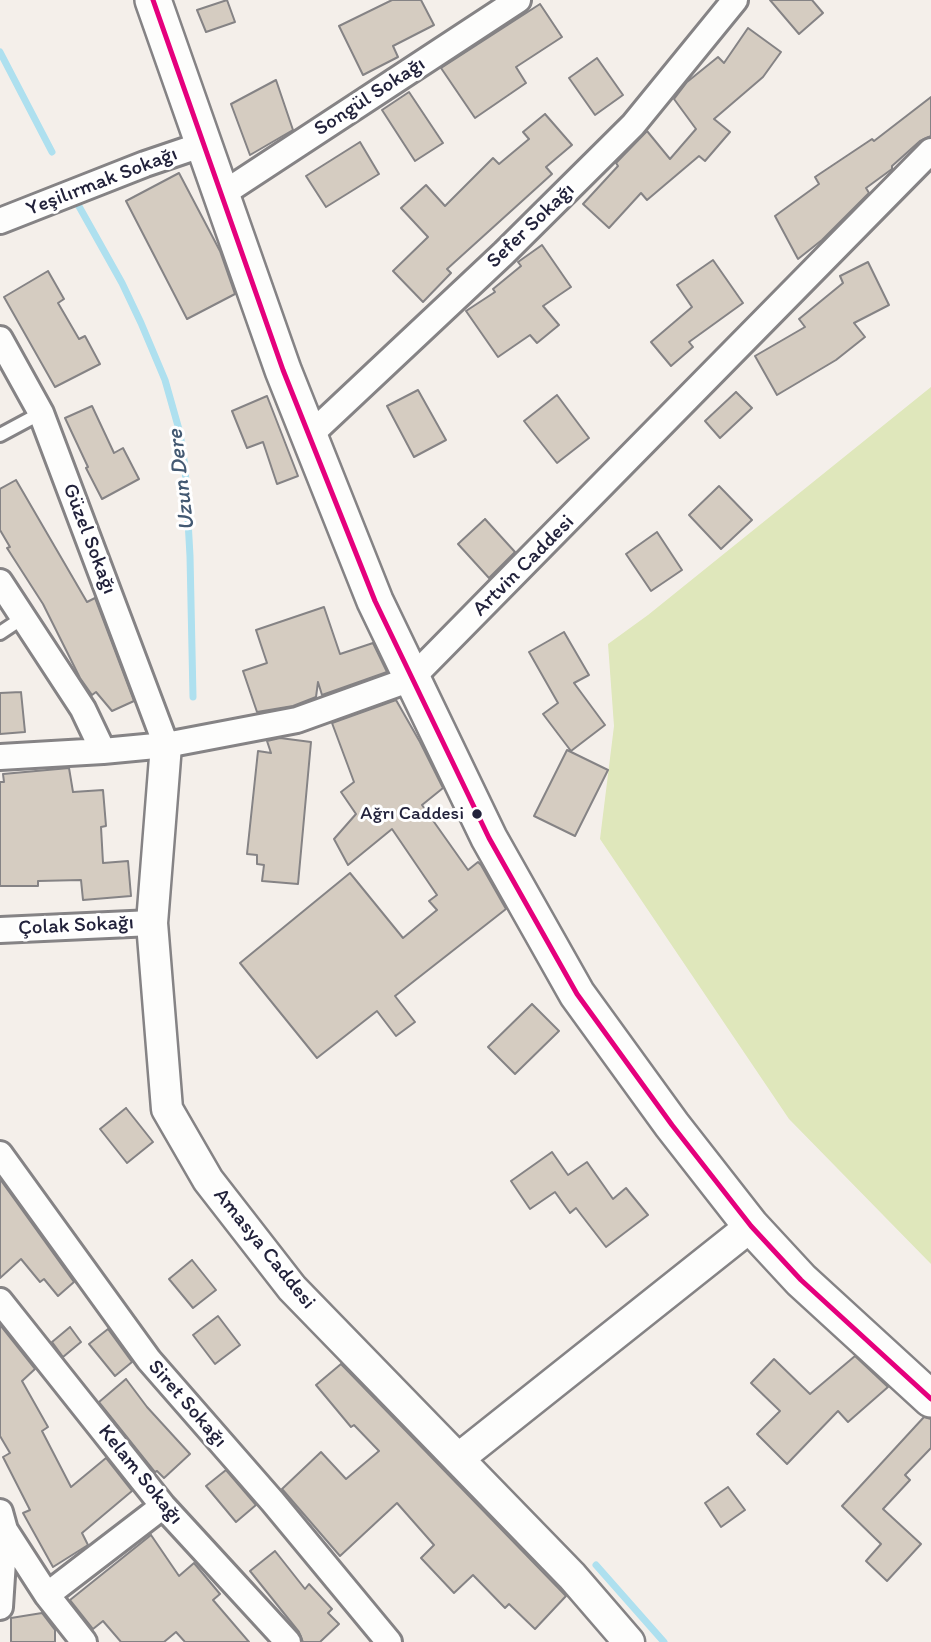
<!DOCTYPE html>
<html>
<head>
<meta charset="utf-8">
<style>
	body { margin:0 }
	canvas { display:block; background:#f4efea }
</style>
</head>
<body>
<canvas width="931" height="1642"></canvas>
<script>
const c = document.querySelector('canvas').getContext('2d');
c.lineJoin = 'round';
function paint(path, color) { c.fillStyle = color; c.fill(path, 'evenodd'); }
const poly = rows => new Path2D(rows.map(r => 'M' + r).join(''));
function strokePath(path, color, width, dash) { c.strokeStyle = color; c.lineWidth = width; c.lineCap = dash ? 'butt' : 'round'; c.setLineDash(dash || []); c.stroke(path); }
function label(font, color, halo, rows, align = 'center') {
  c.font = font + ' Itim,sans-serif'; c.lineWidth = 6; c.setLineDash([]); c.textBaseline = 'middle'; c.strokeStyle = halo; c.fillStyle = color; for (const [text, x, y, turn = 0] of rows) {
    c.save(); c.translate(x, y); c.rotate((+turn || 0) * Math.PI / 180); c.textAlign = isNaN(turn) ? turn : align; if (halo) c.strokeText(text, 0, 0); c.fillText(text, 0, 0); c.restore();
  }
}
paint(poly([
	[931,387,931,1264,789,1119,600,839,614,726,608,644,648,615]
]), '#dfe7bb');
strokePath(poly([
	[0,52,52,152],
	[76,201,122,283,141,323,165,380,180,433,185,467,190,556,193,697],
	[596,1565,664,1642]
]), '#aee0ef', 7);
const building = poly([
	[227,0,235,22,206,32,197,10,227,0],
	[392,0,421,0,434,25,393,46,398,57,363,75,339,26,392,0],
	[770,0,812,0,823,13,799,34,770,0],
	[540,4,562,37,516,67,526,83,475,118,441,68,540,4],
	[748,28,781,52,763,77,714,119,730,132,705,161,699,156,647,200,641,193,609,228,583,204,618,166,616,163,647,131,670,159,696,129,674,99,687,82,718,57,724,63,748,28],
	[597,58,623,95,595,115,569,78,597,58],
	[276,80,293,130,250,155,231,104,276,80],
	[409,92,443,143,415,161,382,110,409,92],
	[931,97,931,136,920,141,892,166,892,169,866,188,869,193,822,240,798,259,775,216,819,184,815,177,872,139,874,141,931,97],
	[545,114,572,145,546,167,552,174,447,269,451,273,423,302,393,271,428,237,401,208,426,185,445,206,493,158,499,164,529,139,523,132,545,114],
	[360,142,379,174,326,207,306,176,360,142],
	[179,173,220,251,235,294,187,319,126,201,179,173],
	[542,245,571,287,543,306,559,325,537,343,530,335,498,357,466,311,495,292,493,289,521,266,518,262,542,245],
	[713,260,743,303,689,342,693,347,671,366,651,342,692,307,677,285,713,260],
	[868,262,889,305,854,323,865,337,836,360,777,395,755,356,805,327,799,319,843,283,840,276,868,262],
	[48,271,64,299,58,303,79,339,85,336,100,364,55,387,4,297,48,271],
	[418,390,446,440,414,457,387,406,418,390],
	[736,392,752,408,720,438,705,421,736,392],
	[557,395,589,438,557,463,524,421,557,395],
	[267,396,298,476,277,484,263,442,247,448,232,411,267,396],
	[92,406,114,453,123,448,139,479,102,499,86,468,88,467,65,418,92,406],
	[16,480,87,602,95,598,134,701,112,711,96,692,92,695,80,678,43,604,7,548,10,547,0,530,0,489,16,480],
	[719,486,752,520,721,549,689,515,719,486],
	[485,519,515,552,489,578,458,544,485,519],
	[657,532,682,570,651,591,626,554,657,532],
	[324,607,340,654,373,643,387,672,322,695,318,682,316,697,293,706,257,712,243,671,267,663,256,630,324,607],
	[564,632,589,675,574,683,605,725,571,751,543,714,558,703,529,652,564,632],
	[21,692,25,732,0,734,0,693,21,692],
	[396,700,420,742,443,788,422,805,468,870,478,862,481,865,506,909,395,996,415,1022,396,1036,377,1011,317,1058,240,963,350,873,403,938,437,910,429,901,437,895,392,829,348,865,334,839,356,814,341,792,354,782,332,723,396,700],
	[280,738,311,742,298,884,262,881,264,865,257,864,257,855,247,854,258,751,271,753,267,741,280,738],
	[567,750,608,770,575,836,534,816,567,750],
	[69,768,73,792,103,790,106,826,101,827,103,863,128,861,131,896,83,900,81,880,38,881,38,886,0,886,0,782,4,782,3,774,69,768],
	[532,1004,559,1031,515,1074,488,1047,532,1004],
	[126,1108,153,1142,127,1163,100,1129,126,1108],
	[552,1152,568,1175,587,1162,613,1199,626,1188,648,1215,606,1247,576,1208,570,1213,555,1192,530,1209,511,1181,552,1152],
	[0,1179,74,1282,58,1296,44,1279,40,1282,21,1259,0,1278,0,1179],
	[192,1260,216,1290,193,1308,169,1279,192,1260],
	[218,1316,240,1345,215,1364,193,1335,218,1316],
	[0,1325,35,1369,22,1381,48,1427,42,1431,71,1487,106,1458,132,1491,82,1533,88,1545,53,1567,23,1513,30,1510,3,1457,10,1453,0,1436,0,1325],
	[70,1327,81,1342,63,1357,52,1342,70,1327],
	[108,1329,132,1362,115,1376,89,1344,108,1329],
	[855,1356,888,1387,848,1422,838,1411,787,1464,757,1434,780,1411,751,1383,774,1359,810,1394,855,1356],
	[341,1364,566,1596,535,1629,509,1604,505,1608,473,1575,454,1593,421,1558,434,1545,397,1503,340,1556,282,1489,321,1452,346,1479,379,1451,354,1425,351,1427,316,1385,341,1364],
	[126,1379,147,1407,190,1454,164,1478,157,1471,155,1472,99,1402,126,1379],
	[924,1417,931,1419,931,1448,905,1475,910,1480,883,1509,921,1544,887,1581,866,1561,881,1544,842,1506,924,1417],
	[226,1470,256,1505,236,1522,206,1486,226,1470],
	[728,1487,745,1510,721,1527,705,1503,728,1487],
	[151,1535,179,1576,194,1563,220,1594,213,1600,249,1642,185,1642,176,1632,164,1642,121,1642,103,1621,93,1629,70,1600,151,1535],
	[275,1551,305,1589,309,1584,332,1609,328,1613,339,1624,320,1642,303,1642,299,1632,250,1571,275,1551],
	[42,1613,55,1630,55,1642,11,1642,11,1618,42,1613]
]);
paint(building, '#d5ccc1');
strokePath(building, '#858385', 2);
const service = poly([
	[0,435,41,413],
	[0,633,24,617]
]);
const minor = poly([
	[221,195,518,0],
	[0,221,145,164,204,144],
	[0,339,41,413,166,745],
	[309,436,504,253,633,125,735,0],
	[0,582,83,709,103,751],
	[0,757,103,751,166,745,297,720,411,679,931,151],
	[0,930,152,923],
	[0,1154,149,1360,273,1502,389,1642],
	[0,1301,163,1506,288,1642],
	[0,1512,5,1530,47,1595,84,1642],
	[47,1595,163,1506],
	[0,1607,5,1530,3,1530]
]);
const tertiary = poly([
	[166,745,152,923,167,1109,208,1180,292,1288,572,1576,629,1642],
	[458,1459,751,1226]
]);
const secondary = poly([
	[153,0,283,370,375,601,489,838,577,994,672,1125,751,1226,801,1280,931,1399]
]);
strokePath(service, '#858385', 18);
strokePath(minor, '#858385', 30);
strokePath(tertiary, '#858385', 35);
strokePath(secondary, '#858385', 40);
strokePath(service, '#fdfdfc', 12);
strokePath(minor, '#fdfdfc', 24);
strokePath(tertiary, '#fdfdfc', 30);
strokePath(secondary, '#fdfdfc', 35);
strokePath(poly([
	[153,0,283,370,375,601,489,838,577,994,672,1125,751,1226,801,1280,931,1399]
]), '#e5007d', 5);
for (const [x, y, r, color] of [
	[477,814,6,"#22223b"]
]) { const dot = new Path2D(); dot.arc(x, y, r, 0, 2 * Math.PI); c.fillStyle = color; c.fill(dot); strokePath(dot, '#fff', 2.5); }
label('19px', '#22223b', '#fff', [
	["Ağrı Caddesi",464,814]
], 'right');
label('21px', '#22223b', '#fff', [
	["Songül Sokağı",370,97,-33],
	["Yeşilırmak Sokağı",102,182,-21],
	["Sefer Sokağı",531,226,-44],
	["Güzel Sokağı",89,539,69],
	["Artvin Caddesi",524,566,-45],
	["Çolak Sokağı",76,926,-3],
	["Amasya Caddesi",264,1249,51],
	["Siret Sokağı",187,1404,49],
	["Kelam Sokağı",140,1475,51]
]);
label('italic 23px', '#435972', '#fff', [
	["Uzun Dere",182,480,-97]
]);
</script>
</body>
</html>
